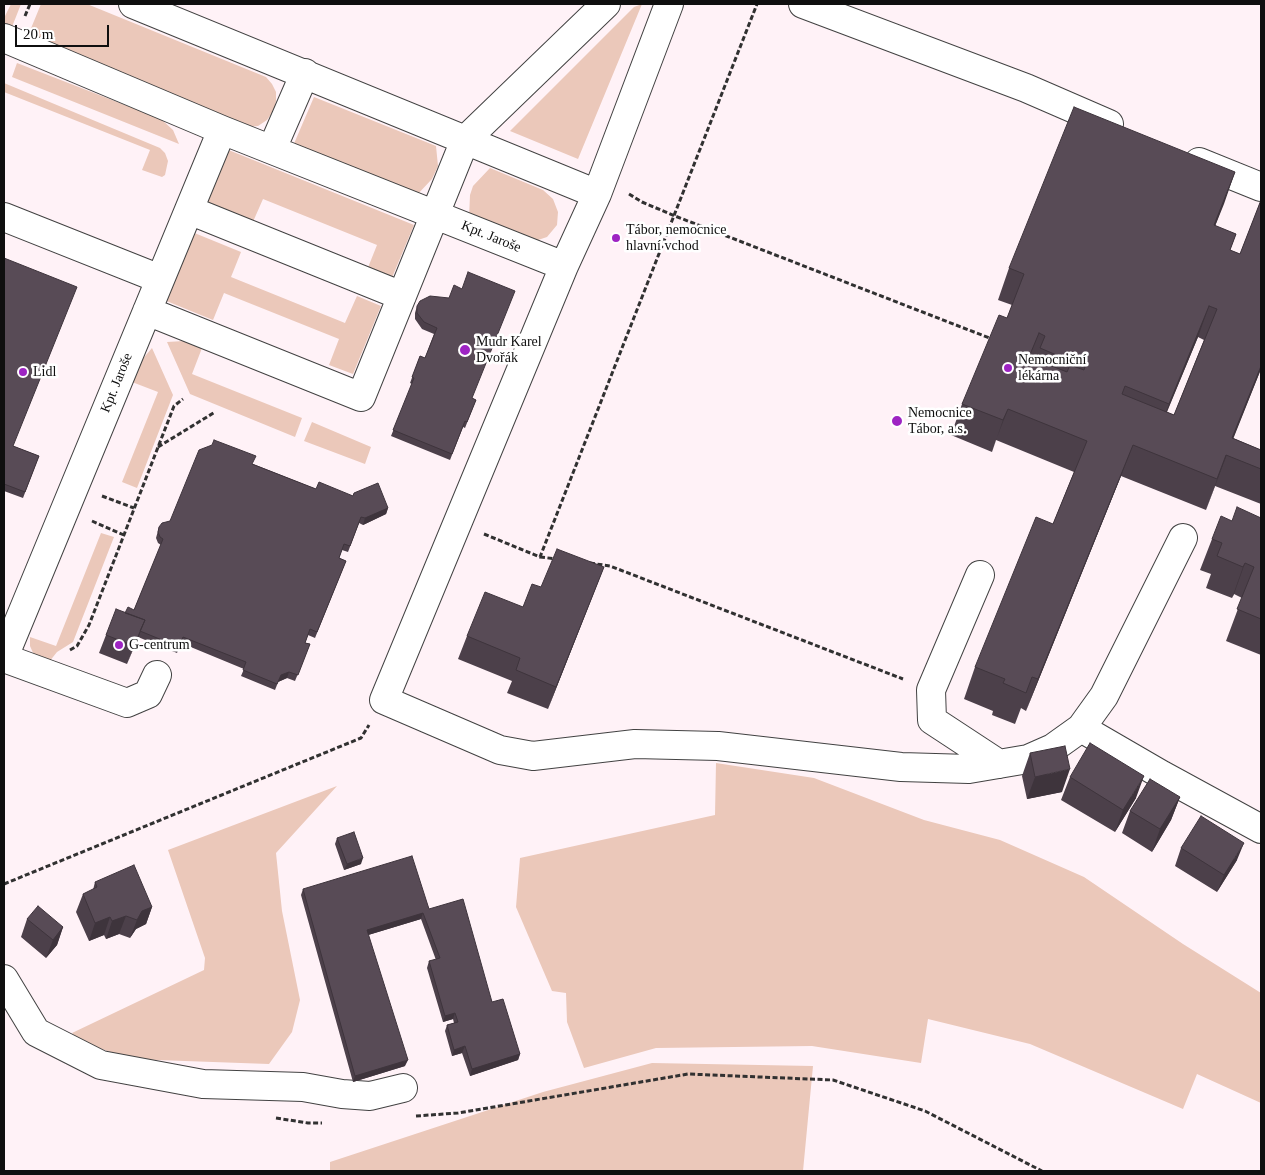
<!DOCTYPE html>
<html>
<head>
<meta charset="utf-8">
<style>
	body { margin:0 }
	#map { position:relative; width:1265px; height:1175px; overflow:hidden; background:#fff2f7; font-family:"Times New Roman",serif }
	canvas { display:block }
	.frame { position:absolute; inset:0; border:5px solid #0f0f0f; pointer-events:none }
	.scale { position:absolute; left:15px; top:25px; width:94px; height:22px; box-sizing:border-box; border:2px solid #0f0f0f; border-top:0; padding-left:6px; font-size:15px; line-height:18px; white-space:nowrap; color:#0f0f0f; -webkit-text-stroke:4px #fff; paint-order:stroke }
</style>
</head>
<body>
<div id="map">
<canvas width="1265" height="1175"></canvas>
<div class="frame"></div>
<div class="scale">20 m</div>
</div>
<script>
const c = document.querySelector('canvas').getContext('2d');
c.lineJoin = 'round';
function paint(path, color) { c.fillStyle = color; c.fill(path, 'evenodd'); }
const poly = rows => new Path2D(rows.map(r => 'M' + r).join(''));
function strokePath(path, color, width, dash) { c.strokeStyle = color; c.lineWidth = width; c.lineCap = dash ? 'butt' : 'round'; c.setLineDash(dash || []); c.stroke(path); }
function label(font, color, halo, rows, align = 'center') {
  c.font = font + ' "Times New Roman",serif'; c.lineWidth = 5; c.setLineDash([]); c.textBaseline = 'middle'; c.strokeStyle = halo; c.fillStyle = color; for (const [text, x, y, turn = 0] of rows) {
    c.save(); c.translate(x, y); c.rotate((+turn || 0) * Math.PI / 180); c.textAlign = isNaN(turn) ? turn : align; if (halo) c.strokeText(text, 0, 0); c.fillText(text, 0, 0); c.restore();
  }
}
paint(poly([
	[11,4,21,4,10,32,4,29,4,18],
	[41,4,87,4,266,77,272,84,276,92,276,101,274,110,267,120,258,126,246,127,27,38],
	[642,4,578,159,510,131,634,7],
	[17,63,161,119,173,130,179,144,12,77],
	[4,83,160,148,165,153,168,161,165,175,162,177,142,170,150,150,4,92],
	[314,97,436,146,438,166,432,179,416,196,293,146],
	[226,149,414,225,391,280,367,270,377,245,263,199,252,224,204,205],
	[490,168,543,190,553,199,558,212,557,225,547,237,535,241,469,218,470,195,473,186],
	[192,232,241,252,231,277,345,323,357,296,381,306,353,374,329,365,339,339,224,293,213,320,164,300],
	[184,341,202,348,192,374,302,418,295,437,190,394,167,342],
	[152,348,173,395,137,488,122,482,158,392,132,382,140,362],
	[312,422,371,447,365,464,304,441],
	[101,533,114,537,73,642,57,652,49,662,34,655,30,646,30,637,56,646],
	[716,763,814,778,924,820,1000,840,1084,877,1183,944,1261,993,1261,1103,1197,1074,1183,1109,1030,1044,928,1019,921,1063,812,1046,656,1048,584,1068,567,1022,566,993,552,991,516,907,520,858,715,815],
	[337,786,276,853,282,911,300,1000,292,1032,269,1064,129,1059,80,1041,72,1033,204,970,205,958,168,850],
	[652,1063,813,1066,803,1171,330,1171,330,1162,543,1092]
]), '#ebc8ba');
const minor = poly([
	[133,4,597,194],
	[669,4,597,194,564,266,384,700,500,750,533,756,635,744,718,746,901,767,969,769,1028,759,1053,748,1081,728,1104,696,1183,538],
	[803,4,1026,88,1109,124],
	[4,38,222,130,564,266],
	[272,149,305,73],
	[1199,162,1261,187],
	[189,210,402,296],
	[4,217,160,279],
	[147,311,361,397,465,140,606,4],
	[980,575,931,690,932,720,999,764],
	[4,657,222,130],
	[4,658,127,703,148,694,157,675],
	[1081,728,1162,775,1261,829],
	[4,979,36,1032,101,1065,203,1084,303,1087,342,1094,370,1096,403,1088]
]);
strokePath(minor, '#424242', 30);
strokePath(poly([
	[25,16,30,4],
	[629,194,642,202,675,216,992,339],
	[158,447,215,412],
	[102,496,134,508],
	[92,521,124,535],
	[484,534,540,557,757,4],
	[540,557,557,559],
	[590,563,610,566,903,679],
	[70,650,77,646,89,625,174,406,183,399],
	[4,884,361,738,369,725],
	[416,1116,458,1113,688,1074,833,1080,925,1111,1042,1171],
	[276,1118,308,1123,322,1123]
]), '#313131', 3, [5, 2.5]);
strokePath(minor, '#fff', 28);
paint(poly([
	[1235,172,1215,226,1236,234,1230,250,1240,254,1261,200,1261,369,1233,438,1261,450,1261,504,1215,486,1206,510,1121,476,1026,711,1021,708,1015,724,992,715,993,711,964,699,975,667,1053,524,1074,472,996,440,992,452,951,435,962,404,1007,318,1012,305,998,300,1009,268],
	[1198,337,1204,340,1174,415,1167,412],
	[4,258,13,446,39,456,23,498,4,491],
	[430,296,472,398,476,400,465,428,463,427,450,460,391,436,412,384,410,383,420,356,425,358,434,334,422,329,415,319,415,313,417,306],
	[253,464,316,489,353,496,388,508,386,514,363,525,359,523,348,552,342,550,339,558,346,561,315,638,308,635,305,643,310,644,295,681,287,678,278,682,275,690,241,676,244,669,181,643,177,653,138,637,127,664,99,653,106,635,125,613,134,610,161,545,158,543,156,538,159,527,170,521],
	[1261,518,1261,655,1226,641,1242,598,1234,594,1232,598,1206,588,1211,574,1200,570,1212,539,1232,521],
	[604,567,548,709,507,693,512,681,458,659,467,636,523,607,541,587],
	[1030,753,1062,792,1027,799,1022,776],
	[1070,777,1136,798,1115,832,1061,800],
	[1180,797,1171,820,1152,852,1122,833,1130,811],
	[337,838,361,864,344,870,335,844],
	[1181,848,1237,860,1217,892,1175,866],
	[95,882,152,907,146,924,136,929,130,938,119,934,106,939,104,935,89,941,76,912,83,894,93,890],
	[303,889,429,909,492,1002,520,1054,518,1060,470,1076,462,1053,452,1056,445,1031,447,1025,454,1023,453,1019,443,1022,427,968,429,961,436,960,421,919,368,935,405,1066,353,1082,301,895],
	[27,919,63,927,57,945,46,958,21,937]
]), '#4c404a');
paint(poly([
	[1235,172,1224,204,1203,256,1214,225],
	[1209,306,1198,337,1157,435,1169,404],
	[1261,366,1261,369,1226,457,1206,510,1232,438],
	[1008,409,996,440,992,452,1003,420],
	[1133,445,1121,476,1026,711,1038,679],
	[388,508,386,514,363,525,365,518],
	[1245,563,1234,594,1232,598,1243,567],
	[604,567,595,590,548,709,556,687],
	[145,620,138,638,127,664,134,646],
	[289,672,287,678,278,682,275,690,281,675],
	[1070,769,1062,792,1027,799,1035,777],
	[1144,776,1136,798,1115,832,1123,810],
	[1180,797,1171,820,1152,852,1160,829],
	[1244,843,1237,860,1217,892,1224,875],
	[363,858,361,864,344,870,347,864],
	[152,907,146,924,136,929,130,938,137,920,142,911],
	[423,913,421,919,365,936,367,930],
	[126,916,119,934,106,939,112,921],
	[110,917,104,935,89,941,95,923],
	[63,927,57,945,46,958,53,940],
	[455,1013,453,1019,443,1022,445,1016],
	[465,1046,462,1053,452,1056,454,1050],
	[520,1054,518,1060,470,1076,472,1069],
	[408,1060,405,1066,353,1082,355,1076]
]), '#3e343c');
const building = poly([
	[1074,107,1235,172,1214,225,1236,234,1230,250,1240,254,1261,200,1261,366,1232,438,1261,450,1261,469,1226,455,1217,479,1133,445,1038,679,1032,677,1026,693,1003,683,1005,679,975,667,1036,517,1053,524,1087,441,1008,409,1003,420,962,404,999,315,1007,318,1024,274,1009,268,1074,107],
	[1209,306,1217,309,1174,415,1122,394,1125,386,1169,404,1209,306],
	[1039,333,1045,336,1040,348,1085,367,1084,370,1070,365,1067,372,1029,357,1039,333],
	[4,258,77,287,13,446,39,456,25,492,4,484,4,258],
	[468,272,515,291,472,398,476,400,467,422,465,421,452,454,393,430,414,378,412,377,420,356,425,358,437,328,424,322,417,313,417,306,420,301,430,296,449,298,454,285,462,289,468,272],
	[214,440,256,456,252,464,316,489,319,482,353,496,354,493,378,483,388,508,365,518,361,517,350,546,344,544,339,558,346,561,317,632,310,629,305,643,310,644,298,675,289,672,281,675,277,684,243,670,246,662,183,637,179,647,140,631,145,620,125,613,128,607,134,610,163,539,160,537,158,532,159,527,162,523,170,521,199,450,212,445,214,440],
	[1237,507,1261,518,1261,619,1237,609,1254,567,1245,563,1243,567,1217,556,1222,543,1212,539,1221,516,1232,521,1237,507],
	[557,549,604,567,556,687,516,670,520,658,467,636,485,592,523,607,532,584,541,587,557,549],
	[116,609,145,620,134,646,106,635,116,609],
	[1090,743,1144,776,1123,810,1070,777,1090,743],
	[1065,746,1070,769,1035,777,1030,753,1065,746],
	[1150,779,1180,797,1160,829,1130,811,1150,779],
	[1201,816,1244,843,1224,875,1181,848,1201,816],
	[354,832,363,858,347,864,337,838,354,832],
	[412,856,429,909,463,899,492,1002,503,999,520,1054,472,1069,465,1046,454,1050,447,1025,458,1022,455,1013,445,1016,429,961,440,958,423,913,367,930,408,1060,355,1076,303,889,412,856],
	[134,865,152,907,142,911,137,920,126,916,112,921,110,917,95,923,83,894,97,887,95,882,134,865],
	[38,906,63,927,53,940,27,919,38,906]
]);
paint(building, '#584b56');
strokePath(building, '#3e343c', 1);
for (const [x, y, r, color] of [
	[616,238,5,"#9e24c3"],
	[465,350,6,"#9e24c3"],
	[1008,368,5,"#9e24c3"],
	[23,372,5,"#9e24c3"],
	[897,421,6,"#9e24c3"],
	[119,645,5,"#9e24c3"]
]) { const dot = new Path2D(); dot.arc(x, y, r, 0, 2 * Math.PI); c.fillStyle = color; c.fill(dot); strokePath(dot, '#fff', 2); }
label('14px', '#0f0f0f', '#fff', [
	["Tábor, nemocnice",626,230],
	["hlavní vchod",626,246],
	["Mudr Karel",476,342],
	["Dvořák",476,358],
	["Nemocniční",1018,360],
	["lékárna",1018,376],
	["Lidl",33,372],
	["Nemocnice",908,413],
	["Tábor, a.s.",908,429],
	["G-centrum",129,645]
], 'left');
label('14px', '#0f0f0f', '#fff', [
	["Kpt. Jaroše",491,237,22],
	["Kpt. Jaroše",117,383,-68]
]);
</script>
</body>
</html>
